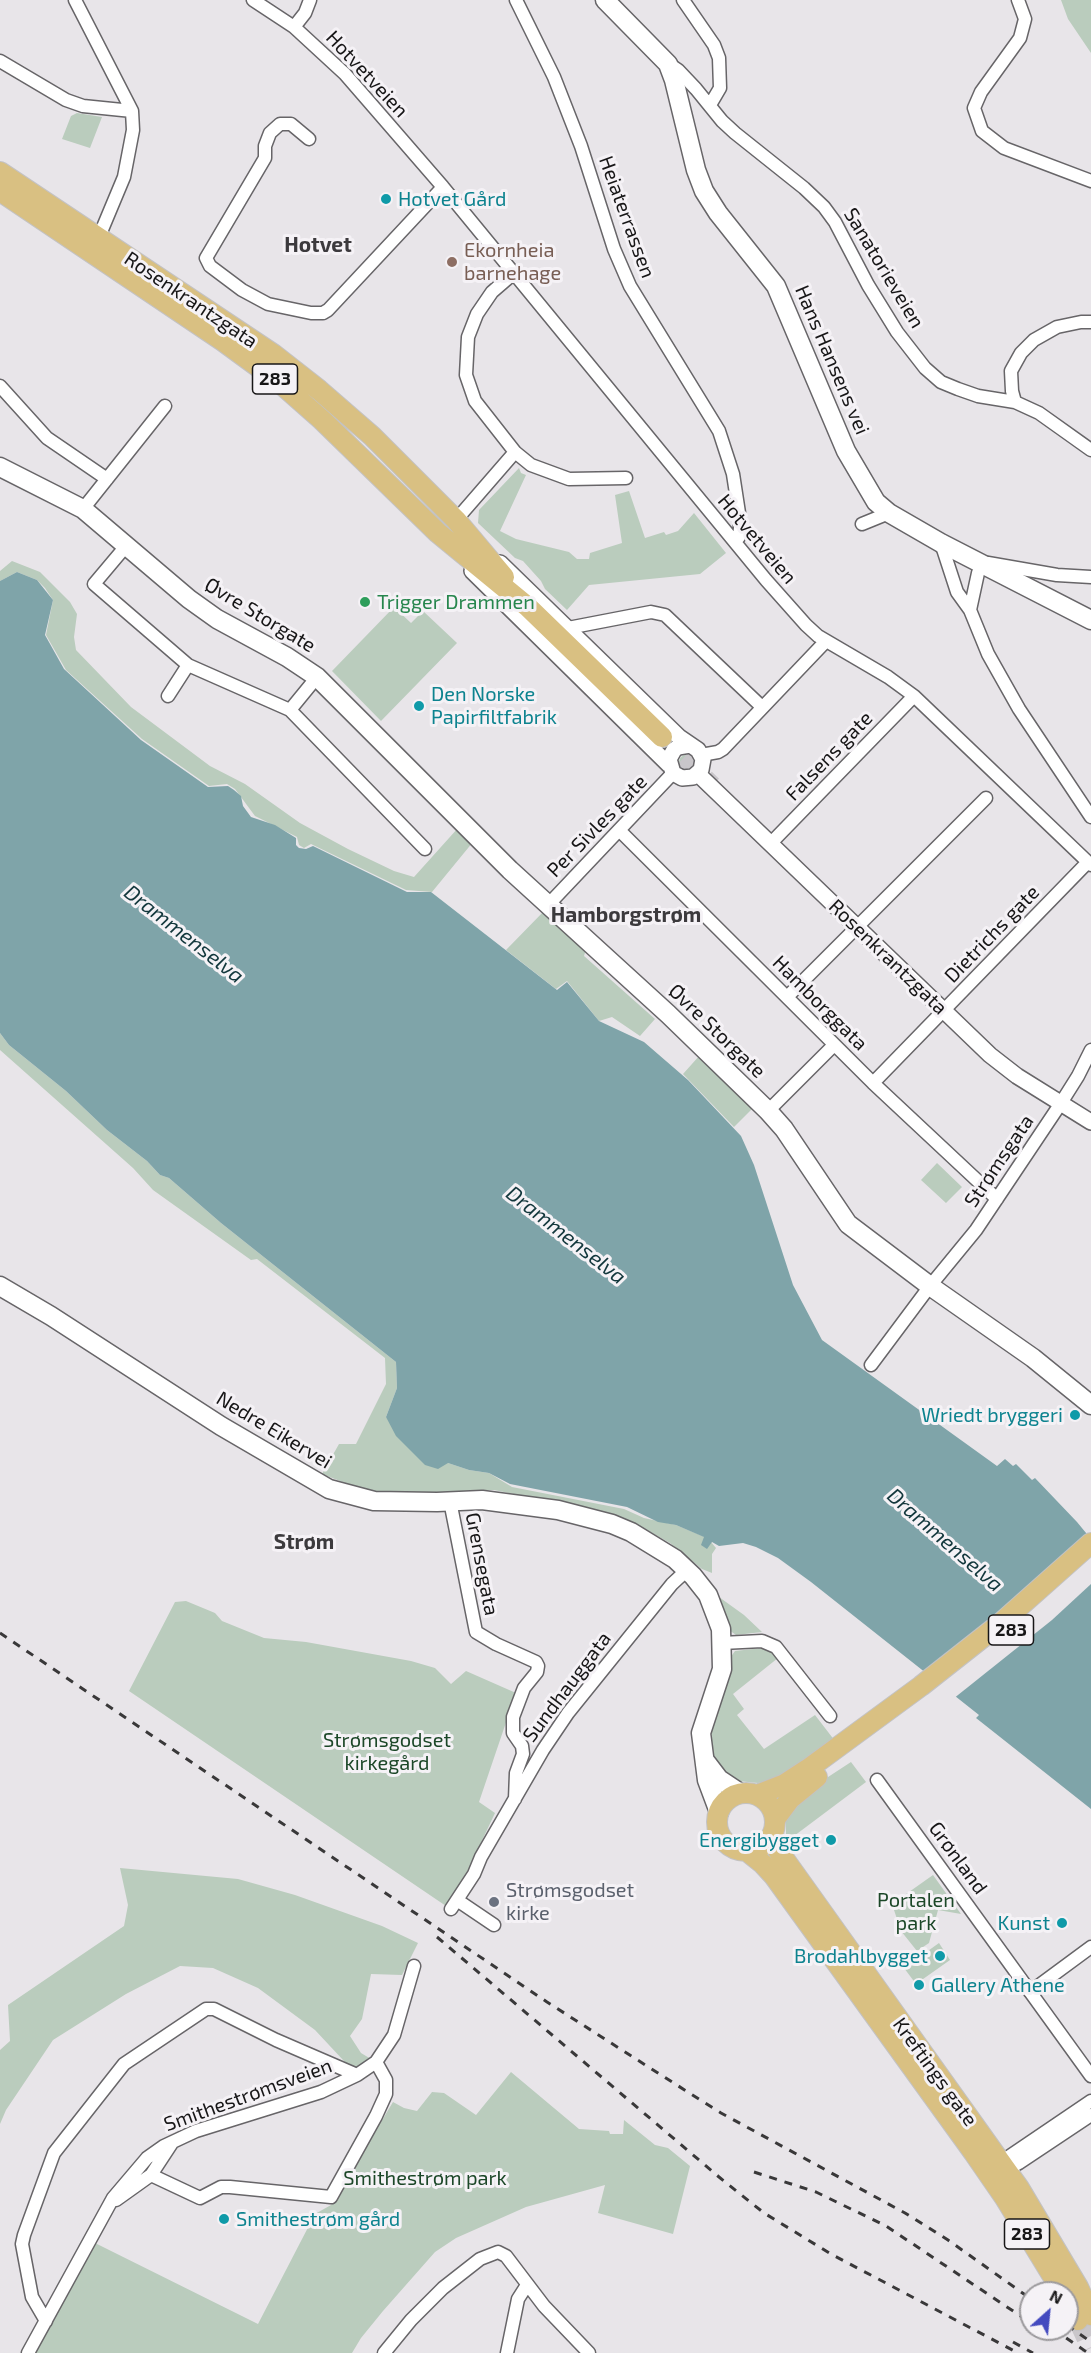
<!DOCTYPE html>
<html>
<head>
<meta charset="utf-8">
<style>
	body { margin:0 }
	#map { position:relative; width:1091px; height:2353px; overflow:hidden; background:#e8e5e9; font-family:"Exo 2",sans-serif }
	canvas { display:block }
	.north { position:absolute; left:1019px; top:2281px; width:60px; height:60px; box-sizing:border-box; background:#f5f2f6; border:2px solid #9c9a9d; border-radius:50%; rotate:27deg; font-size:16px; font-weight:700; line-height:24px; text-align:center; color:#171617 }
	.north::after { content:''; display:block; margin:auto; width:21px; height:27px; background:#444abf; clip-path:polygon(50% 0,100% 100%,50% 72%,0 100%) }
</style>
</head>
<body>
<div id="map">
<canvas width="1091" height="2353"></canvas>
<div class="north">N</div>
</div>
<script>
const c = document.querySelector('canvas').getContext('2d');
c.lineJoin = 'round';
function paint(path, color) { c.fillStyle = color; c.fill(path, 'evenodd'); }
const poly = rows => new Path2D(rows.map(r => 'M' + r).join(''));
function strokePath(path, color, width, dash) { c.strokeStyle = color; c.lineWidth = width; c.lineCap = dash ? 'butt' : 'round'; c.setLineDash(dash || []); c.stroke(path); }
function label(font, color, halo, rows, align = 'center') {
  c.font = font + ' "Exo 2",sans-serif'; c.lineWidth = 6; c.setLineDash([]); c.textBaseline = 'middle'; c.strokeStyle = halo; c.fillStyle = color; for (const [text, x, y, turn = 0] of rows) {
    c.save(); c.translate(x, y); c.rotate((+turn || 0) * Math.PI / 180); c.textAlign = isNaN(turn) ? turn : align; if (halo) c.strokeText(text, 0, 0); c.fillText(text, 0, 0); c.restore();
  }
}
paint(poly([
	[1061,0,1091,0,1091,53,1068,19],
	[77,113,102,117,90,148,62,139,71,116],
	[519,468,521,473,526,475,500,531,516,539,569,552,577,559,589,559,590,553,622,543,615,495,629,491,645,538,664,532,666,535,678,531,694,513,726,553,700,574,589,585,567,610,545,589,541,581,523,561,515,558,478,523,479,510],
	[12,561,40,572,70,602,77,614,74,637,76,650,131,707,210,766,245,784,300,823,348,849,394,871,414,877,458,828,473,842,432,892,406,890,311,844,304,848,299,845,297,837,255,816,235,789,227,784,209,786,142,739,66,670,46,635,53,600,45,588,37,580,17,572,0,581,0,571],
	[394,607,411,623,423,611,457,643,381,721,332,671],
	'679 762a7 7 0 1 1 14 0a7 7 0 1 1-14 0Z',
	[545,910,586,949,584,956,655,1019,640,1036,612,1017,599,1021,567,981,556,989,506,950],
	[0,1033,9,1045,66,1091,107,1130,147,1161,160,1175,169,1178,221,1223,396,1362,397,1388,386,1417,448,1463,469,1470,489,1473,512,1487,624,1509,644,1518,676,1525,705,1537,706,1548,711,1542,716,1548,712,1554,712,1573,702,1569,670,1543,636,1524,603,1512,494,1490,393,1494,358,1488,322,1474,339,1444,356,1444,386,1384,385,1358,257,1259,251,1260,153,1190,133,1168,0,1050],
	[700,1055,753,1108,734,1127,683,1074],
	[937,1163,962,1187,946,1203,921,1180],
	[719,1597,744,1615,762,1632,736,1635,729,1630],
	[186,1601,215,1613,222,1621,264,1638,306,1642,411,1661,435,1668,451,1684,466,1671,516,1693,479,1802,495,1813,461,1885,446,1906,129,1691,175,1602],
	[762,1648,770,1651,778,1658,733,1694,744,1709,737,1715,764,1749,815,1715,835,1741,780,1778,758,1783,738,1781,722,1770,712,1758,707,1739,730,1658,735,1651],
	[851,1762,866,1782,786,1842,786,1821,790,1812,825,1779],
	[120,1868,238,1879,295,1895,382,1926,418,1943,402,1975,371,1974,362,2019,350,2036,361,2053,376,2062,357,2075,315,2030,258,1988,213,1968,180,1966,126,1994,53,2040,6,2110,0,2124,0,2050,10,2041,8,2005,124,1926,128,1905],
	[933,1875,961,1914,938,1910,929,1943,917,1951,901,1931,892,1904],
	[939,1943,950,1960,916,1984,904,1968],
	[511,2072,579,2129,609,2131,610,2134,623,2134,624,2120,655,2145,668,2148,690,2166,673,2234,598,2213,605,2185,526,2207,456,2238,435,2252,383,2311,361,2338,352,2353,35,2353,93,2242,258,2324,315,2214,331,2205,393,2102,404,2108,417,2111,432,2092,444,2093,476,2115]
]), '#baccbd');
paint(poly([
	[17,572,37,580,53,600,45,635,64,669,141,740,208,787,228,786,234,790,241,796,243,806,251,817,275,825,296,838,296,845,299,848,306,849,313,846,407,892,431,892,557,990,567,982,599,1021,644,1042,688,1080,741,1136,754,1165,793,1285,822,1340,997,1466,1005,1459,1013,1466,1016,1464,1032,1480,1035,1478,1077,1522,1091,1539,1091,1809,995,1733,976,1718,979,1715,811,1582,778,1558,756,1547,743,1543,719,1546,712,1542,707,1549,701,1545,704,1537,676,1525,658,1522,627,1507,510,1484,489,1473,469,1470,448,1463,438,1469,425,1465,396,1436,386,1417,397,1388,396,1362,221,1223,169,1178,160,1175,147,1161,107,1130,66,1091,9,1045,0,1033,0,581]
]), '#7fa4a9');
paint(poly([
	[1091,1535,1091,1584,1052,1620,953,1699,924,1676]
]), '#e8e5e9');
strokePath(poly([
	[662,737,712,786],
	[1078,2320,1091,2348]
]), '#c9c6ca', 20, [20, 10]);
const minor = poly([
	[75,0,132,111,133,130,124,177,96,244],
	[253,0,294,27,345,74,443,187,766,580,806,625,818,636,888,677,914,696,1091,865],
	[516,0,554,77,581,146,614,249,630,286,719,431,733,474,739,513,740,528,739,537,735,542],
	[683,0,714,45,719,58,720,88,710,105],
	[1018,0,1025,19,1020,38,981,92,974,108,982,131,1004,148,1091,181],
	[294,27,305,13,310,0],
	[0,61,66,100,83,106,132,111],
	[669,64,678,70,696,89,722,121,735,133,804,188,824,207,835,222,868,285,897,332,925,368,941,382,958,389,978,396,1015,402,1039,413,1091,450],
	[309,139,291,124,280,124,270,133,265,146,265,158,206,258,210,266,242,290,268,304,311,313,323,313,328,310,443,187],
	[0,386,47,438,107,479],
	[1015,402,1012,391,1011,371,1021,353,1034,340,1057,327,1081,322,1091,322],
	[515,452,531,465,569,479,626,478],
	[83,509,165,406],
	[456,520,515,452,475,401,466,375,468,337,477,314,492,292,514,273],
	[862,524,889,513],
	[941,543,957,592,970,610,988,654,1019,709,1091,817],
	[126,546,94,584,188,665,290,710],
	[970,610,978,573,982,565,988,563,1057,575,1091,577],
	[568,628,651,612,665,615,762,707],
	[317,677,290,710,425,849],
	[168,696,188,665],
	[701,755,718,752,723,749,826,641],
	[619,830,873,1083,997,1199],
	[771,843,914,696],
	[548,905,673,773],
	[787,997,986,798],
	[873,1083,1088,862],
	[768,1111,834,1045],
	[871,1365,930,1286,976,1230,1061,1103,1078,1076,1091,1050],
	[450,1501,476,1632,496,1644,536,1662,538,1666,537,1672,524,1688,513,1717,513,1733,522,1746,523,1754,516,1773,515,1799],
	[722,1643,762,1641,776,1647,830,1716],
	[877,1780,1091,2076],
	[457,1900,494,1925],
	[451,1909,474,1874,481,1857,543,1750,568,1713,672,1584,687,1570],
	[1030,1992,1091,1947],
	[997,2168,1001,2162,1091,2101],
	[1002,2172,1019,2163,1091,2115],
	[151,2175,172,2143],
	[116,2200,151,2175,200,2198,221,2187,230,2187,331,2197,376,2116,386,2094,386,2080,376,2062],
	[46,2321,32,2297,22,2244,24,2235,54,2153,124,2064,206,2009,214,2009,276,2040,357,2075],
	[28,2353,113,2198,147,2158,164,2146,196,2131,321,2092,357,2075,376,2062,394,2035,414,1966],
	[384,2353,411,2320,443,2288,480,2259,498,2252,506,2256,544,2306,589,2353],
	[507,2353,518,2299,527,2285]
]);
const tertiary = poly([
	[500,563,679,737,698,750,703,759,701,770,693,777,682,778,673,773,669,759,674,750,678,747,690,745],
	[472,571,669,765],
	[698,774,990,1055,1017,1076,1091,1122]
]);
const secondary = poly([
	[605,0,668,64,674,80,696,170,704,191,718,213,776,286,846,451,876,502,889,513,941,543,1091,620],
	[0,467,83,509,189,599,217,619,287,657,317,677,510,870,668,1014,768,1111,784,1129,848,1224,930,1286,1033,1358,1091,1405],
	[0,1286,51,1316,221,1426,329,1489,374,1501,437,1502,482,1500,558,1510,612,1524,631,1532,675,1559,693,1576,708,1595,721,1629,722,1669,701,1733,707,1780,719,1812],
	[706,1762,719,1779,740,1793]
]);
const primary = poly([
	[0,172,273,354,319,390,372,436,456,520,504,577],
	[0,191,223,341,279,382,322,420,438,533,528,607,662,737],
	'717 1822a29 29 0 1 1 58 0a29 29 0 1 1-58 0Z',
	[757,1795,785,1784,808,1769,921,1686,1001,1623,1091,1543],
	[775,1819,790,1799,817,1777],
	[773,1834,778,1850,787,1863,1019,2188,1078,2287,1091,2315],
	[748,1852,763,1864,774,1876,974,2153,1005,2198,1063,2293],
	[1067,2301,1078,2320]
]);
strokePath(minor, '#676568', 15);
strokePath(tertiary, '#676568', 18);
strokePath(secondary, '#676568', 21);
strokePath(primary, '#c3c2c3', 22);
strokePath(minor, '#fff', 12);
strokePath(tertiary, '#fff', 15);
strokePath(secondary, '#fff', 18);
strokePath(primary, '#d9c082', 20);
strokePath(poly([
	[0,1633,547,2002,661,2075,721,2113,905,2213,948,2240,1031,2299],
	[437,1937,719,2177,764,2213,831,2254,1018,2353],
	[754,2172,816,2192,886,2226,1031,2323],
	[1067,2325,1091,2342],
	[1053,2329,1088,2353],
	[1013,2342,1033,2353]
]), '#393839', 3, [8, 8]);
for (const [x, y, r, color] of [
	[386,199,6,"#0f9aa8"],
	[452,262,6,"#8d6e63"],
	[365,602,6,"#2e9e5b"],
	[419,706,6,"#0f9aa8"],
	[1075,1415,6,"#0f9aa8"],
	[831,1840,6,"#0f9aa8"],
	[494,1902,6,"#6b7280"],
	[1062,1923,6,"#0f9aa8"],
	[940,1956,6,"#0f9aa8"],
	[919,1985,6,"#0f9aa8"],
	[224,2219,6,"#0f9aa8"]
]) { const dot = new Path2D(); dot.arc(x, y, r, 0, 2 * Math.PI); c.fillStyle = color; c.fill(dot); strokePath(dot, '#f5f2f6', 2); }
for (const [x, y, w] of [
	[275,379,45],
	[1011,1630,45],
	[1027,2234,45]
]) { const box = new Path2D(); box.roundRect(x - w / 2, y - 15, w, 30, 4.5); c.fillStyle = '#f5f2f6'; c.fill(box); strokePath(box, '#171617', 1.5); }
label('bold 18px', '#171617', null, [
	["283",275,379],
	["283",1011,1630],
	["283",1027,2234]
]);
label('20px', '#171617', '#f5f2f6', [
	["Hotvetveien",367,74,47],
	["Heiaterrassen",627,217,70],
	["Sanatorieveien",884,268,59],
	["Rosenkrantzgata",191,300,34],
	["Hans Hansens vei",832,360,67],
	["Hotvetveien",757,539,50],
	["Øvre Storgate",260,615,31],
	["Falsens gate",829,756,-46],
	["Per Sivles gate",597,826,-46],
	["Dietrichs gate",992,934,-46],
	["Rosenkrantzgata",888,957,44],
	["Hamborggata",820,1003,45],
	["Øvre Storgate",717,1031,44],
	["Strømsgata",999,1161,-56],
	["Nedre Eikervei",274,1430,31],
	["Grensegata",482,1564,79],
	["Sundhauggata",567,1687,-53],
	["Grønland",958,1858,54],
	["Kreftings gate",935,2072,54],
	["Smithestrømsveien",248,2095,-20]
]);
label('20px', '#0d838f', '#f5f2f6', [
	["Hotvet Gård",398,199],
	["Den Norske",431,694],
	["Papirfiltfabrik",431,717],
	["Wriedt bryggeri",1063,1415,"right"],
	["Energibygget",819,1840,"right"],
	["Kunst",1050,1923,"right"],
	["Brodahlbygget",928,1956,"right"],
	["Gallery Athene",931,1985],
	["Smithestrøm gård",236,2219]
], 'left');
label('20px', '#785e54', '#f5f2f6', [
	["Ekornheia",464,250],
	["barnehage",464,273]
], 'left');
label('20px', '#27864d', '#f5f2f6', [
	["Trigger Drammen",377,602]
], 'left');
label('20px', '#1c4728', '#f5f2f6', [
	["Strømsgodset",387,1740],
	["kirkegård",387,1763],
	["Portalen",916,1900],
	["park",916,1923],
	["Smithestrøm park",425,2178]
]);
label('20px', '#5b616d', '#f5f2f6', [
	["Strømsgodset",506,1890],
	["kirke",506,1913]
], 'left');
label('bold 21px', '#3c3a3d', '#f5f2f6', [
	["Hotvet",318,245],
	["Hamborgstrøm",626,915],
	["Strøm",304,1542]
]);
label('italic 21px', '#12373c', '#f5f2f6', [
	["Drammenselva",184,934,38],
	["Drammenselva",566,1235,38],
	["Drammenselva",945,1540,41]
]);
</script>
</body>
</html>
